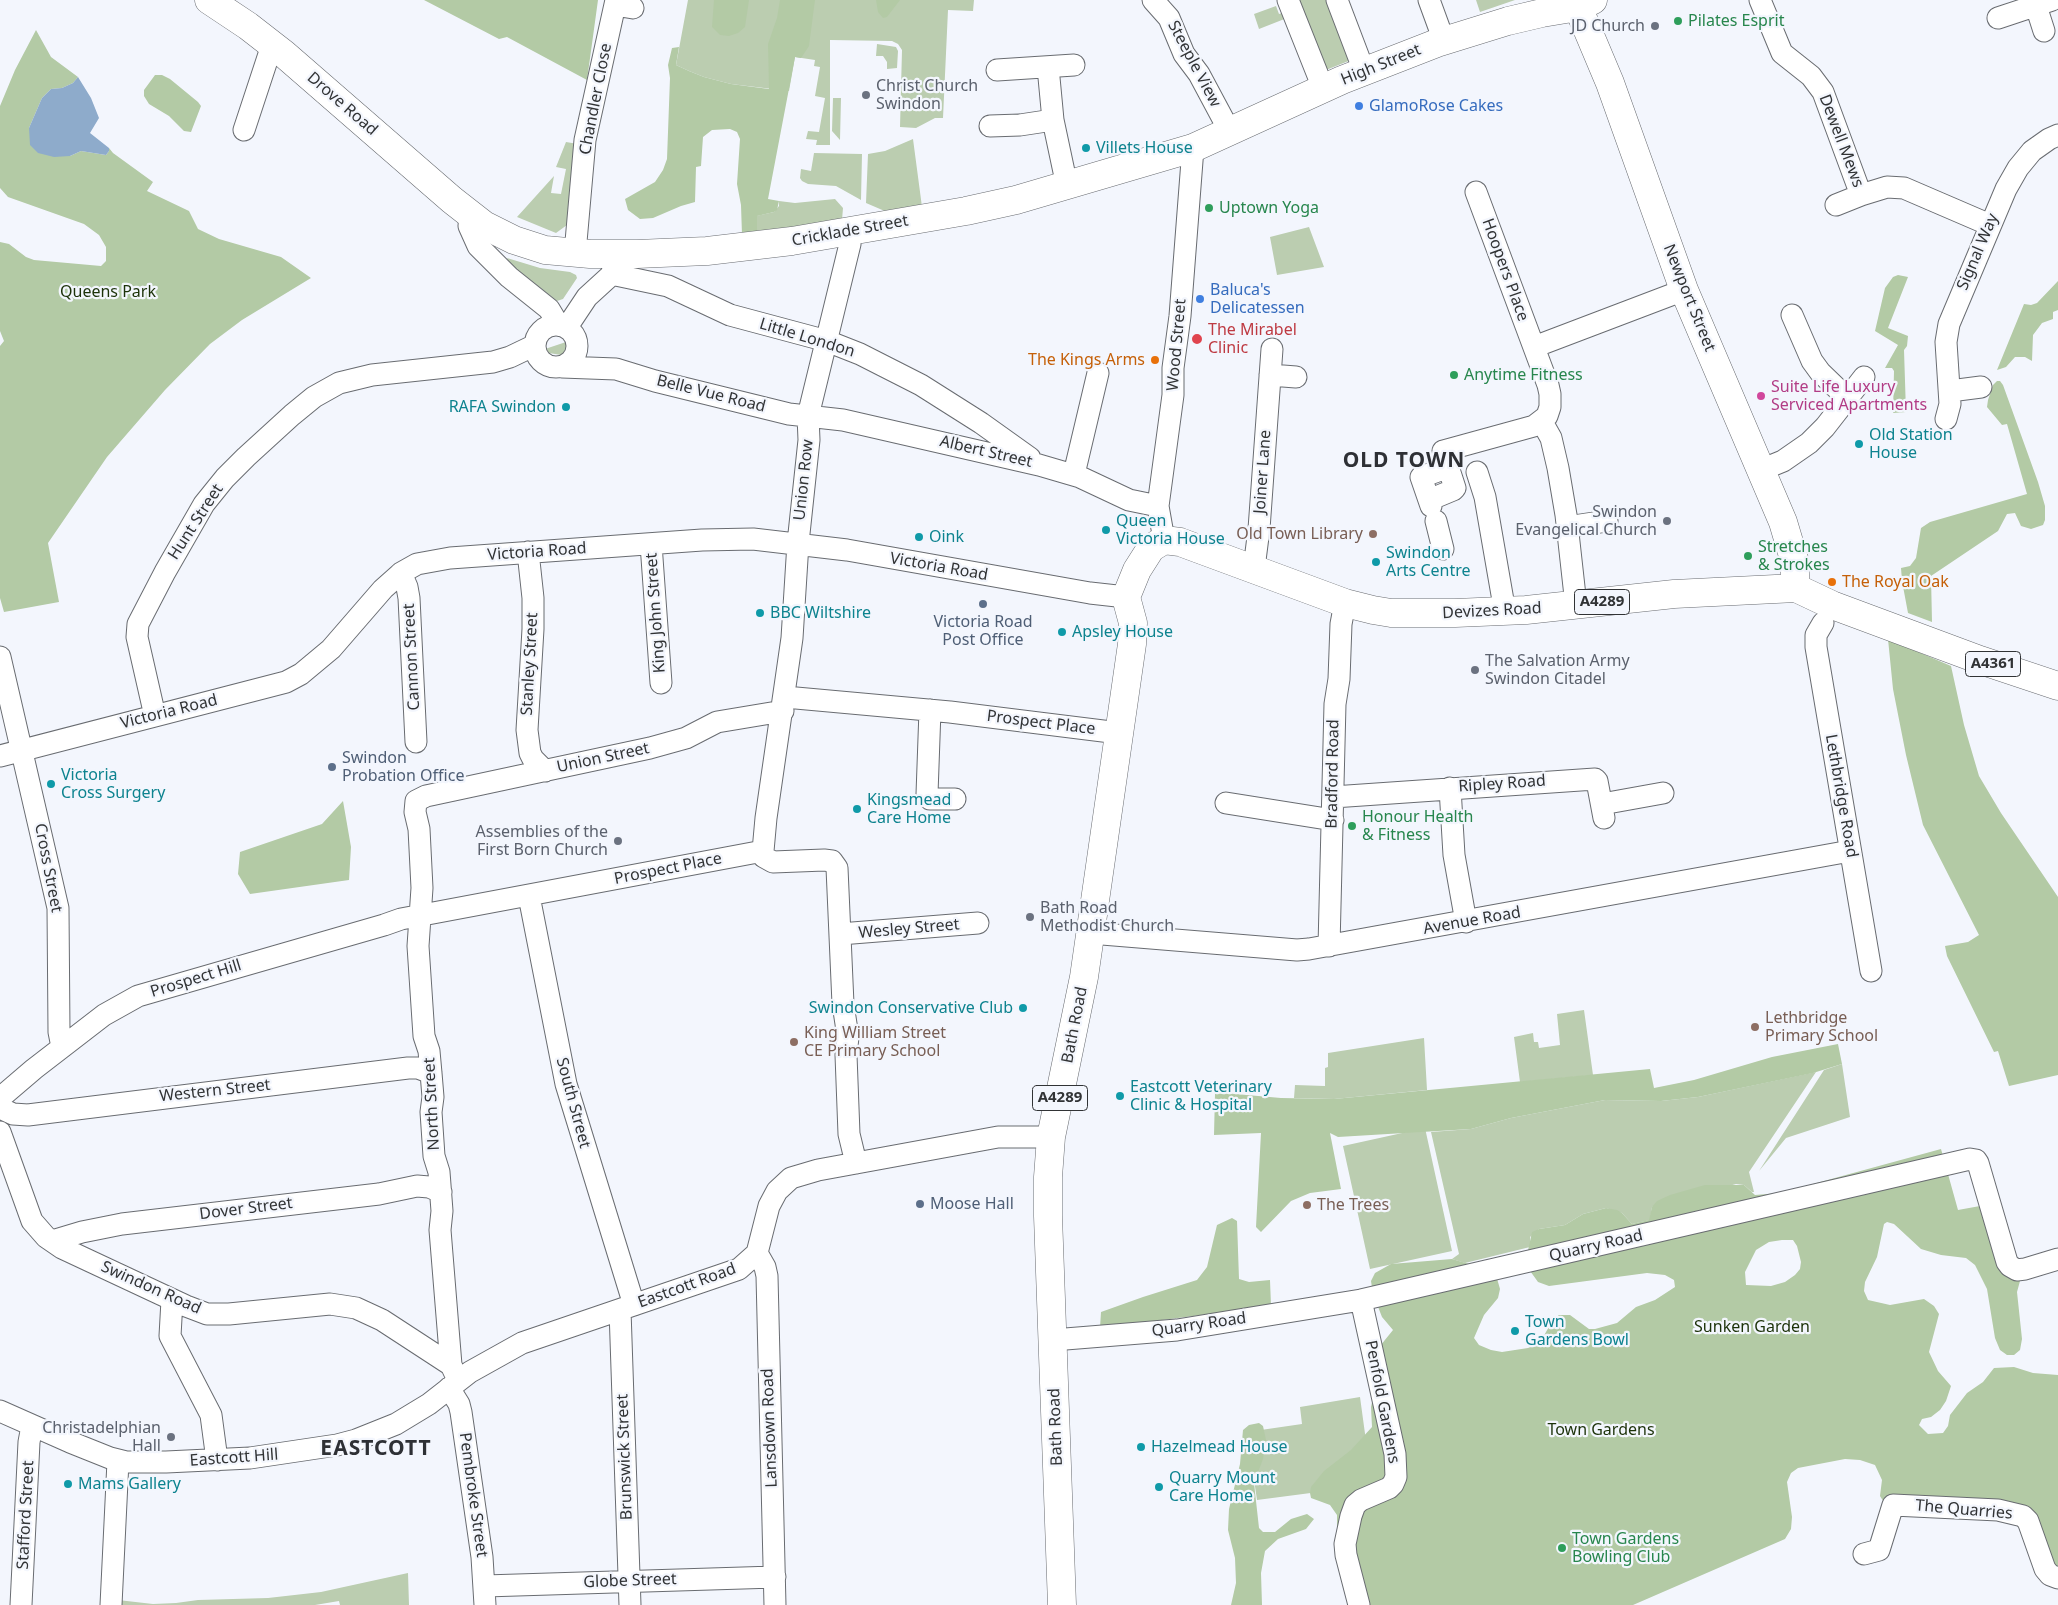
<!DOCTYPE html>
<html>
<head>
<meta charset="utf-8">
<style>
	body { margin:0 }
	canvas { display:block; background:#f3f6fd }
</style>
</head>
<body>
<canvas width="2058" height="1605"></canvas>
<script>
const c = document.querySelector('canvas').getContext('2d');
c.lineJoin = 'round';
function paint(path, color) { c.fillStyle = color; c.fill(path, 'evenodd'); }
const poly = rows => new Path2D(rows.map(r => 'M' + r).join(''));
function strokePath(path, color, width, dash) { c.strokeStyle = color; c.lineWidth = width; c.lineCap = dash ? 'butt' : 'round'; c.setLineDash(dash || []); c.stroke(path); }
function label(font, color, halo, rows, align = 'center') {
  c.font = font + ' "Noto Sans",sans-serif'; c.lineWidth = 4.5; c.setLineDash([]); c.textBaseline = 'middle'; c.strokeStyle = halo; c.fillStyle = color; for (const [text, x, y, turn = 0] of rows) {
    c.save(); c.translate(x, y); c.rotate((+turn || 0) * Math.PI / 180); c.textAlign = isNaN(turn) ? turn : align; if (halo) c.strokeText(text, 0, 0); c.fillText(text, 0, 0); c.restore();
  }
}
paint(poly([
	[688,0,974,0,973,11,948,10,943,118,935,118,916,128,900,127,902,50,898,44,892,41,830,40,830,145,816,145,817,140,806,139,808,131,819,132,825,98,815,96,820,67,814,66,815,60,795,57,789,91,731,84,704,77,689,71,676,65],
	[1295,0,1328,0,1351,60,1321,72],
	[1476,0,1515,0,1480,12],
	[1276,6,1279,14,1285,12,1287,18,1259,29,1254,14],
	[877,44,896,47,898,51,897,68,887,69,887,62,883,56,876,56],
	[833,98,841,98,840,140,832,131],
	[913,139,922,207,887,212,866,203,868,154,885,151],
	[566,142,578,144,567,225,556,233,517,217,554,176,551,193,561,194,566,169,556,167],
	[814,153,862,154,861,200,836,186,808,184,802,181,800,178,801,169,811,171],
	[835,199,843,208,842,220,757,234,756,216,774,212,779,206,779,201,795,203],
	[1309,227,1324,267,1277,275,1270,237],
	[507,258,540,268,570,272,576,275,577,278,563,299,557,301,509,263],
	[566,342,568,345,567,350,561,355,549,353,545,349],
	[1584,1010,1593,1075,1520,1082,1514,1037,1533,1033,1534,1042,1538,1042,1539,1048,1560,1045,1557,1014],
	[1424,1038,1427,1090,1334,1099,1294,1098,1295,1085,1325,1086,1325,1068,1328,1067,1328,1053],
	[1842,1064,1850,1117,1786,1138,1759,1171,1824,1070],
	[1816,1072,1749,1172,1754,1192,1752,1192,1744,1185,1736,1184,1652,1207,1650,1220,1632,1224,1622,1213,1606,1208,1583,1214,1565,1225,1539,1229,1530,1237,1530,1247,1465,1263,1452,1259,1459,1254,1431,1132,1471,1129,1511,1118,1605,1100,1661,1101,1698,1097],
	[1425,1128,1452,1251,1370,1269,1343,1146],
	[1360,1397,1372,1485,1257,1500,1247,1432,1302,1424,1300,1407],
	[408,1573,409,1605,340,1605,339,1601,315,1605,118,1605,118,1600,153,1604,176,1603,198,1600,268,1598,321,1592]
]), '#bbcdb0');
paint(poly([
	[424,0,598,0,587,80,507,37,499,39],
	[714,0,749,0,745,27,738,33,729,36,720,35,712,27],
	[780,0,815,0,809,46,801,58,795,57,768,199,779,201,777,210,774,212,757,216,757,234,742,235,741,205,737,184,740,139,737,132,730,129,712,130,703,137,701,166,696,167,695,202,681,206,653,218,640,219,628,210,625,199,655,182,663,170,667,159,670,78,668,65,672,48,679,47,676,65,689,71,704,77,731,84,769,89,768,44,777,18],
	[876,0,900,0,887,17,883,18,878,12],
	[36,30,51,57,78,77,73,83,62,88,51,89,42,98,29,128,70,156,81,151,106,155,109,151,109,148,113,153,153,182,147,191,189,211,198,229,219,239,281,257,311,278,242,320,210,344,165,390,107,457,48,543,59,602,4,612,0,598,0,346,4,341,0,331,0,242,9,244,26,257,34,260,101,266,106,261,106,247,99,235,84,224,8,197,0,188,0,106,15,70],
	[155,75,162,75,170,79,198,102,201,106,191,132,184,131,169,116,149,104,144,96,144,90],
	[1898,275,1908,277,1888,328,1908,336,1907,346,1904,350,1906,412,1893,413,1894,371,1892,368,1885,368,1898,345,1875,331,1885,288,1893,277],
	[2058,281,2058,310,2053,312,2053,319,2042,323,2033,335,2032,361,2025,357,2015,357,2006,367,1997,370,2024,304,2031,305,2037,303],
	[1997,381,2000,381,2003,385,2038,482,2045,506,2045,520,2043,525,2031,529,2021,526,2015,513,2007,514,1998,531,1931,576,1932,622,1908,613,1902,581,1901,568,1910,566,1916,558,1921,528,1930,522,2027,494,2007,424,2002,425,1987,407,1988,400,1993,385],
	[1888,639,1951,666,1964,725,1979,776,2001,813,2058,897,2058,1075,2009,1086,1998,1051,1994,1052,1947,956,1945,946,1968,942,1979,935,1923,825,1906,755,1893,689],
	[343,801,351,847,349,880,250,894,238,874,240,852,322,824],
	[1838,1044,1842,1064,1813,1073,1698,1097,1661,1101,1605,1100,1511,1118,1471,1129,1338,1137,1330,1133,1341,1189,1310,1193,1291,1201,1261,1232,1256,1227,1261,1133,1214,1135,1215,1094,1224,1093,1281,1098,1334,1099,1650,1069,1654,1088,1694,1080,1772,1057],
	[1941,1149,1958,1210,1980,1206,2020,1281,2017,1292,2022,1339,2020,1350,2014,1355,2007,1355,2000,1350,1995,1338,1987,1289,1975,1265,1966,1258,1941,1255,1921,1249,1894,1224,1887,1222,1884,1224,1877,1257,1865,1282,1864,1291,1868,1300,1890,1305,1924,1299,1934,1306,1939,1314,1929,1352,1938,1371,1951,1386,1946,1401,1940,1410,1931,1417,1922,1419,1919,1425,1928,1434,1943,1433,1948,1426,1950,1415,1967,1393,1983,1382,1994,1368,2014,1367,2033,1373,2058,1375,2058,1586,2025,1533,2011,1517,1885,1504,1880,1496,1882,1480,1875,1465,1860,1460,1845,1459,1798,1468,1791,1473,1787,1482,1792,1517,1791,1529,1785,1539,1633,1605,1366,1605,1349,1547,1337,1529,1337,1515,1330,1505,1311,1498,1310,1493,1311,1487,1324,1471,1351,1450,1372,1427,1371,1407,1374,1393,1376,1351,1393,1330,1382,1317,1373,1294,1371,1281,1375,1273,1391,1264,1452,1259,1476,1266,1496,1275,1500,1289,1498,1298,1484,1315,1474,1338,1479,1345,1491,1350,1502,1352,1528,1348,1540,1343,1552,1321,1559,1315,1570,1315,1589,1329,1595,1329,1617,1323,1636,1307,1655,1300,1675,1287,1674,1280,1665,1275,1647,1273,1549,1286,1538,1282,1528,1268,1527,1255,1532,1232,1539,1229,1565,1225,1583,1214,1606,1208,1617,1210,1622,1213,1632,1224,1649,1220,1652,1207,1657,1201,1670,1195,1705,1185,1744,1185,1755,1195,1780,1193],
	[1782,1240,1793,1240,1797,1246,1801,1262,1800,1269,1795,1275,1785,1282,1771,1286,1746,1285,1745,1272,1756,1250,1769,1242],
	[1232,1218,1237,1221,1239,1279,1249,1282,1270,1280,1271,1306,1100,1328,1101,1312,1143,1297,1197,1280,1207,1267,1217,1225],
	[1259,1423,1263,1426,1266,1440,1263,1459,1254,1483,1259,1528,1263,1532,1275,1532,1291,1519,1307,1514,1314,1519,1306,1529,1278,1539,1265,1551,1261,1573,1262,1605,1231,1605,1236,1583,1235,1558,1228,1530,1229,1509,1240,1464,1243,1430,1249,1425]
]), '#b3caa5');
paint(poly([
	[78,77,91,98,99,118,90,133,109,148,109,151,106,155,81,151,70,156,54,157,38,153,30,145,29,128,42,98,51,89,62,88,73,83]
]), '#8eabcb');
const minor = poly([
	[1153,0,1169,18,1184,54,1199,74,1230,132],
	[1288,0,1323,88],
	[1337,0,1364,71],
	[1429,0,1444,41],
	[1760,0,1782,53,1811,76,1823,92,1861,195,1887,187,1904,188,1990,225],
	[615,5,633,8],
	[2036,6,2044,31],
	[1998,18,2052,0],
	[1048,67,1053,120,1067,186],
	[997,70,1074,65],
	[990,126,1020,125,1053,120],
	[244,130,272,45],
	[1836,205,1861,195],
	[470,215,469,226,478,246,509,277,549,309,558,324],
	[850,244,808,416,809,440,798,543,792,638,766,818,763,851,764,857,773,862,824,860,832,861,837,868,843,1004,848,1037,846,1055,849,1134,856,1163],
	[575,253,585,140,616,0],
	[611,274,668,286,730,315,827,341,860,354,921,385,981,423,1030,458],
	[1792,315,1812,361,1820,372,1848,399],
	'535 346a21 21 0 1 1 42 0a21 21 0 1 1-42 0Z',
	[567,327,587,297,621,266],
	[1534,347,1684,290],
	[562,367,616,369,655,381,789,414,843,420,1039,465,1080,477,1129,500,1158,506],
	[1270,375,1296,377],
	[1950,391,1981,387],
	[1946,419,1950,404,1946,342,1949,324,2006,189,2018,168,2032,151,2049,139,2058,135],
	[1542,422,1551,438,1558,468,1566,515,1576,605],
	[1761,470,1783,461,1809,443,1825,427,1864,377],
	[1477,472,1485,497,1505,612],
	[1074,474,1098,373],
	[1429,500,1453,490,1455,488,1443,451,1534,426,1547,416,1550,407,1550,394,1548,385,1476,192],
	[1431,506,1421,477,1449,467],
	[1436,521,1443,549],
	[1567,527,1607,521],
	[1164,540,1158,506,1173,395,1173,368,1180,316,1193,148],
	[651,544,661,683],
	[528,552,533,598,533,629,527,730,530,753,533,759,545,771],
	[1254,568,1259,529,1272,349],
	[401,573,407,587,409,598,416,742],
	[1823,623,1816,635,1816,647,1871,971],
	[0,657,58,908,59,1032,62,1047],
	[785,697,950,712,1119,733],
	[930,710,927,794,930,799,955,799],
	[155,716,137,637,138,624,165,572,204,504,225,478,246,457,292,415,314,397,339,383,372,375,493,362,510,357,535,345],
	[0,756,286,682,301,674,331,649,383,589,401,573,417,564,450,558,702,540,753,539,847,550,1090,593,1126,597],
	[1450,788,1454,855,1466,922],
	[1333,797,1595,779,1597,781,1604,818],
	[1226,803,1333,820],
	[1602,804,1663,793],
	[529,896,566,1084,634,1305],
	[1090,933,1297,950,1309,949,1850,851],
	[840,934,978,923],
	[1329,946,1335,704,1339,679,1341,624,1345,603],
	[0,1098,34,1069,104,1015,138,996,384,925,401,919,763,851],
	[0,1108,13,1114,28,1115,408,1068,418,1068,431,1073],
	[0,1132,32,1221,46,1237,62,1248,186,1306,207,1314,229,1314,330,1304,356,1308,382,1320,451,1365],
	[52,1241,82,1232,122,1224,379,1194,417,1186,429,1187,441,1192],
	[757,1253,765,1267,767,1276,775,1605],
	[172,1300,170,1336,211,1415,217,1460],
	[620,1310,630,1605],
	[1053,1340,1177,1330,1361,1300,1970,1159,1976,1160,1978,1163,2007,1262,2010,1266,2017,1270,2025,1269,2058,1259],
	[458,1380,451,1365,440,1230,442,1211,439,1172,434,1156,431,1112,433,1097,431,1073,429,1051,424,1036,418,946,422,888,419,829,415,812,416,801,426,796,650,748,686,738,717,722,783,711],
	[449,1388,459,1404,461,1412,482,1557,485,1605],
	[0,1411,70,1442,110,1458,126,1462,166,1462,250,1458,337,1445,356,1440,396,1424,429,1404,470,1372,522,1343,739,1269,757,1253,769,1206,777,1191,791,1178,818,1170,998,1137,1051,1137],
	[1864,1554,1879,1550,1893,1505,1998,1510,2023,1516,2028,1521,2045,1569,2050,1575,2058,1578],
	[485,1586,775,1577],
	[21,1605,29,1442,32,1426],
	[111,1605,118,1461],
	[1359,1605,1346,1555,1345,1544,1351,1516,1355,1505,1361,1500,1389,1488,1393,1484,1396,1477,1395,1454,1361,1300]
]);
const major = poly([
	[209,0,248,26,284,54,452,200,484,225,514,240,545,250,590,254,637,254,707,251,792,241,966,211,1016,200,1193,148,1342,80,1437,43,1508,21,1542,13,1578,7,1593,0],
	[1578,7,1610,83,1684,290,1783,522,1794,559,1796,588],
	[1062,1605,1048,1216,1048,1177,1051,1137,1084,977,1132,644,1133,623,1126,597,1137,570,1151,548,1164,540,1180,542,1345,603,1373,610,1391,613,1455,613,1526,610,1674,594,1796,588,1832,605,1980,660,2058,686]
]);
strokePath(minor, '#696c71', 23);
strokePath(major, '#696c71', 29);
strokePath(minor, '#fff', 21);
strokePath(major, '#fff', 28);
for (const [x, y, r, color] of [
	[1678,21,5,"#2e9e5b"],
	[1655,26,5,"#6b7280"],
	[866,95,5,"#6b7280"],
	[1359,106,5,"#3f7fe0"],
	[1086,148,5,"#0f9aa8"],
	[1209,208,5,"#2e9e5b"],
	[1200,299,5,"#3f7fe0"],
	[1197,339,6,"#e0444e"],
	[1155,360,5,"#e8710a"],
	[1454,375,5,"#2e9e5b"],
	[1761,396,5,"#d1479c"],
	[566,407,5,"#0f9aa8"],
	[1859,444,5,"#0f9aa8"],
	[1667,521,5,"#6b7280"],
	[1106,530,5,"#0f9aa8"],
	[1373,534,5,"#8d6e63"],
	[919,537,5,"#0f9aa8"],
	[1748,556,5,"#2e9e5b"],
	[1376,562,5,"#0f9aa8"],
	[1832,582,5,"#e8710a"],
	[983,604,5,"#5c6f8a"],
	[760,613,5,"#0f9aa8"],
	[1062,632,5,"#0f9aa8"],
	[1475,670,5,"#6b7280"],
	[332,767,5,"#5c6f8a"],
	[51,784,5,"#0f9aa8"],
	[857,809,5,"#0f9aa8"],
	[1352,826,5,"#2e9e5b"],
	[618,841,5,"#6b7280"],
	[1030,917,5,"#6b7280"],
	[1023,1008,5,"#0f9aa8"],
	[1755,1027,5,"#8d6e63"],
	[794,1042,5,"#8d6e63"],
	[1120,1096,5,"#0f9aa8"],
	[920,1204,5,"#5c6f8a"],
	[1307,1205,5,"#8d6e63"],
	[1515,1331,5,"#0f9aa8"],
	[171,1437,5,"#6b7280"],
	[1141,1447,5,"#0f9aa8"],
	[68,1484,5,"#0f9aa8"],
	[1159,1487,5,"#0f9aa8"],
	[1562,1548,5,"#2e9e5b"]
]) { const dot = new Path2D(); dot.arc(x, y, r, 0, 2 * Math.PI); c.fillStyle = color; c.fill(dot); strokePath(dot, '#f3f6fd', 2); }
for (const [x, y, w] of [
	[1602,602,55],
	[1993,664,55],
	[1060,1098,55]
]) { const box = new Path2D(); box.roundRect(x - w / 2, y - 12.5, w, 25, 4); c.fillStyle = '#f3f6fd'; c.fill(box); strokePath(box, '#313335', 1); }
label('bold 15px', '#313335', null, [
	["A4289",1602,602],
	["A4361",1993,664],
	["A4289",1060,1098]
]);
label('16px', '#27864d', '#f3f6fd', [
	["Pilates Esprit",1688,21],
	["Uptown Yoga",1219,208],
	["Anytime Fitness",1464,375],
	["Stretches",1758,547],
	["& Strokes",1758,565],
	["Honour Health",1362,817],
	["& Fitness",1362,835],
	["Town Gardens",1572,1539],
	["Bowling Club",1572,1557]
], 'left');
label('16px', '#5b616d', '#f3f6fd', [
	["JD Church",1645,26],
	["Christ Church",876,86,"left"],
	["Swindon",876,104,"left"],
	["Swindon",1657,512],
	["Evangelical Church",1657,530],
	["The Salvation Army",1485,661,"left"],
	["Swindon Citadel",1485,679,"left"],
	["Assemblies of the",608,832],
	["First Born Church",608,850],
	["Bath Road",1040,908,"left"],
	["Methodist Church",1040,926,"left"],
	["Christadelphian",161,1428],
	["Hall",161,1446]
], 'right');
label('16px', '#313335', '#f3f6fd', [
	["Steeple View",1194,64,62],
	["High Street",1381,65,-22],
	["Chandler Close",596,99,-79],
	["Drove Road",342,104,41],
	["Dewell Mews",1841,141,69],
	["Cricklade Street",850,231,-10],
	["Signal Way",1978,252,-67],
	["Hoopers Place",1505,270,70],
	["Newport Street",1689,298,68],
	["Little London",807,338,17],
	["Wood Street",1177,345,-85],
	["Belle Vue Road",711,394,14],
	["Albert Street",986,452,13],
	["Joiner Lane",1263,472,-86],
	["Union Row",804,480,-84],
	["Hunt Street",196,522,-57],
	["Victoria Road",537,552,-4],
	["Victoria Road",939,567,10],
	["Devizes Road",1492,611,-3],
	["King John Street",656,613,-94],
	["Cannon Street",412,657,-93],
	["Stanley Street",530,664,-87],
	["Victoria Road",169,712,-14],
	["Prospect Place",1041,723,7],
	["Union Street",603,758,-12],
	["Bradford Road",1333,774,-89],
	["Ripley Road",1502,784,-4],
	["Lethbridge Road",1841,796,80],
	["Cross Street",48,868,79],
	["Prospect Place",668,869,-11],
	["Avenue Road",1472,921,-10],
	["Wesley Street",909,929,-5],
	["Prospect Hill",196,979,-17],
	["Bath Road",1075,1025,-79],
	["Western Street",215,1091,-6],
	["South Street",573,1103,75],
	["North Street",432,1104,-93],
	["Dover Street",246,1209,-7],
	["Quarry Road",1596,1246,-13],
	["Eastcott Road",687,1286,-20],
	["Swindon Road",151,1288,24],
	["Quarry Road",1199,1325,-8],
	["Penfold Gardens",1382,1402,79],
	["Bath Road",1056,1427,-92],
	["Lansdown Road",770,1428,-92],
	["Brunswick Street",625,1457,-92],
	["Eastcott Hill",234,1458,-4],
	["Pembroke Street",473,1495,82],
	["The Quarries",1964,1510,5],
	["Stafford Street",26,1515,-87],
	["Globe Street",630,1581,-2]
]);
label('16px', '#366cbe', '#f3f6fd', [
	["GlamoRose Cakes",1369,106],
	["Baluca's",1210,290],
	["Delicatessen",1210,308]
], 'left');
label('16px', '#0d838f', '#f3f6fd', [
	["Villets House",1096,148],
	["RAFA Swindon",556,407,"right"],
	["Old Station",1869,435],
	["House",1869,453],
	["Queen",1116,521],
	["Victoria House",1116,539],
	["Oink",929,537],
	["Swindon",1386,553],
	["Arts Centre",1386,571],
	["BBC Wiltshire",770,613],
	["Apsley House",1072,632],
	["Victoria",61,775],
	["Cross Surgery",61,793],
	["Kingsmead",867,800],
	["Care Home",867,818],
	["Swindon Conservative Club",1013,1008,"right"],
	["Eastcott Veterinary",1130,1087],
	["Clinic & Hospital",1130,1105],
	["Town",1525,1322],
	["Gardens Bowl",1525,1340],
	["Hazelmead House",1151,1447],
	["Quarry Mount",1169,1478],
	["Care Home",1169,1496],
	["Mams Gallery",78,1484]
], 'left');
label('16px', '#1c3209', '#f3f6fd', [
	["Queens Park",108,292],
	["Sunken Garden",1752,1327],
	["Town Gardens",1601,1430]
]);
label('16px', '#be3a42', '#f3f6fd', [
	["The Mirabel",1208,330],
	["Clinic",1208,348]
], 'left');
label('16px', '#c56008', '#f3f6fd', [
	["The Kings Arms",1145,360],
	["The Royal Oak",1842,582,"left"]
], 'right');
label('16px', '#b23c85', '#f3f6fd', [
	["Suite Life Luxury",1771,387],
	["Serviced Apartments",1771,405]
], 'left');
label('16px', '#785e54', '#f3f6fd', [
	["Old Town Library",1363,534,"right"],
	["Lethbridge",1765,1018],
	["Primary School",1765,1036],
	["King William Street",804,1033],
	["CE Primary School",804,1051],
	["The Trees",1317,1205]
], 'left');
label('16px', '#4e5e75', '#f3f6fd', [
	["Victoria Road",983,622,"center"],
	["Post Office",983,640,"center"],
	["Swindon",342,758],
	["Probation Office",342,776],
	["Moose Hall",930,1204]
], 'left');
c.letterSpacing = '1px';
label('bold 21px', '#2e3035', '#f3f6fd', [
	["OLD TOWN",1404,461],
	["EASTCOTT",376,1449]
]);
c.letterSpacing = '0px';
</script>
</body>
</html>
